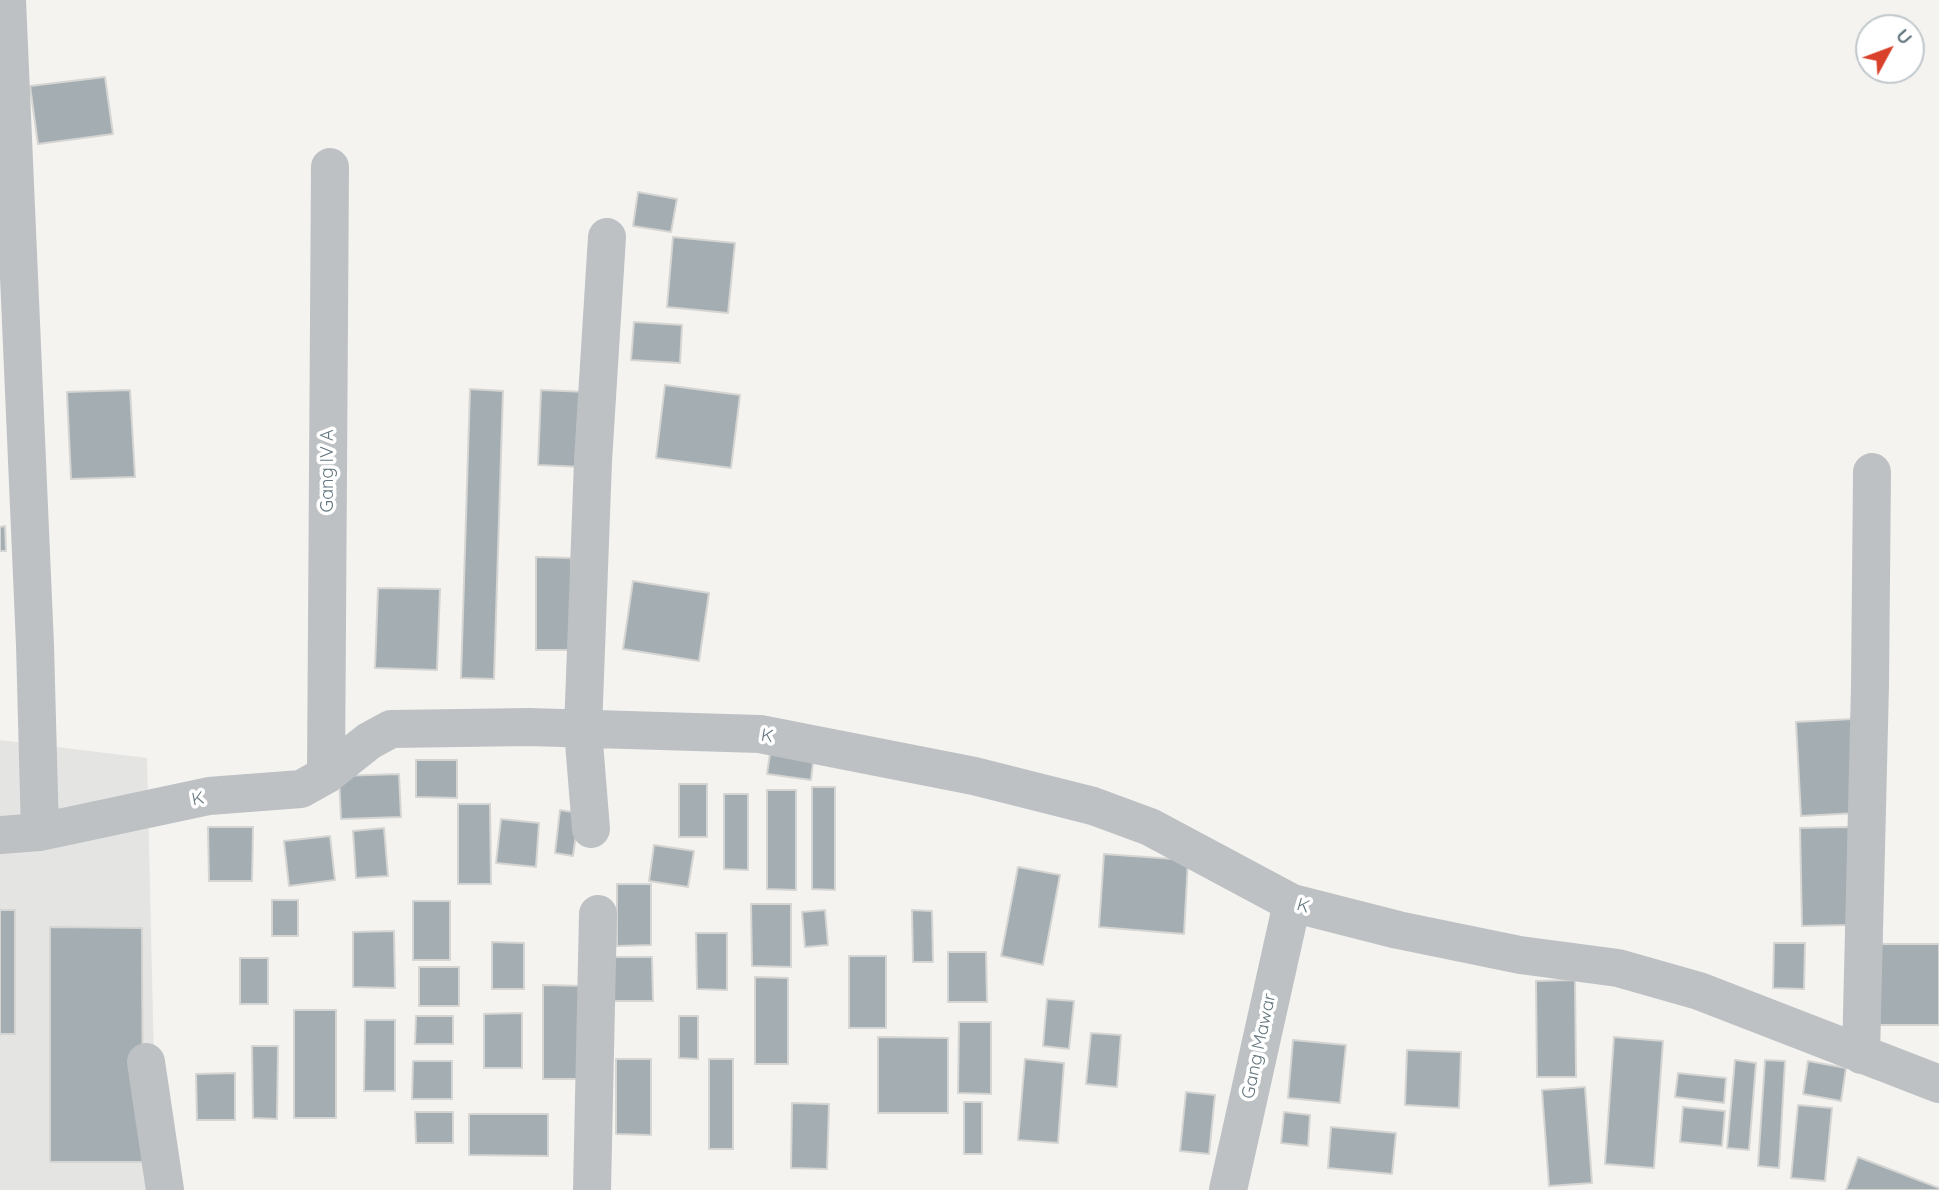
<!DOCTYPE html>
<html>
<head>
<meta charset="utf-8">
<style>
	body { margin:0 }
	#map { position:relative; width:1939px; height:1190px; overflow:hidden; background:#f4f3f0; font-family:Quicksand,sans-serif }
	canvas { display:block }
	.north { position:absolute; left:1855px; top:14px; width:70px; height:70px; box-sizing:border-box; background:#fff; border:2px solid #c1c8cc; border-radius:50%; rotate:49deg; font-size:19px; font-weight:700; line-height:28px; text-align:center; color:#64767f }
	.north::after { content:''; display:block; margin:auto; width:24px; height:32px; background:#d9412a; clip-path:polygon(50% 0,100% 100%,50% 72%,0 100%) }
</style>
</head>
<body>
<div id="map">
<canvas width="1939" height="1190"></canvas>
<div class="north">U</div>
</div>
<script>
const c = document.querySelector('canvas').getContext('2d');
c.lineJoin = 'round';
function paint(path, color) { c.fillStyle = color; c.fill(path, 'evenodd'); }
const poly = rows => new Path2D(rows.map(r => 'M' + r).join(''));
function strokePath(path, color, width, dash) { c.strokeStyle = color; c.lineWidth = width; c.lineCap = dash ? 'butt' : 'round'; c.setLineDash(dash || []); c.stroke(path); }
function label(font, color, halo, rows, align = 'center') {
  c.font = font + ' Quicksand,sans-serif'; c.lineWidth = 7; c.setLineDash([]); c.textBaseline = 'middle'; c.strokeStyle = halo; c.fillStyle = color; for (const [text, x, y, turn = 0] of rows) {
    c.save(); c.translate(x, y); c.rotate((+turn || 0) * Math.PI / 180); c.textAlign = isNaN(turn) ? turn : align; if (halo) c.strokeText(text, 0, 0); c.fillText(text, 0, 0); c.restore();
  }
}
paint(poly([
	[0,740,147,758,157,1190,0,1190]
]), '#e4e5e3');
const building = poly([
	[105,77,113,134,38,144,30,86,105,77],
	[638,192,677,199,671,232,633,226,638,192],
	[673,237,735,243,728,313,667,307,673,237],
	[634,322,682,325,680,363,631,360,634,322],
	[665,385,740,395,731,468,656,458,665,385],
	[470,389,503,391,494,679,461,678,470,389],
	[130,390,135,477,71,479,67,392,130,390],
	[541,390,586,392,582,467,538,465,541,390],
	[5,526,6,551,0,551,0,527,5,526],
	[536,557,571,558,572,650,536,650,536,557],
	[633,581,709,593,699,661,623,649,633,581],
	[378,588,440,589,437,670,375,668,378,588],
	[1852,719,1857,813,1801,816,1796,722,1852,719],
	[772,740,815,746,811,780,767,774,772,740],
	[416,760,457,760,457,798,416,797,416,760],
	[399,774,401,817,341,819,339,776,399,774],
	[679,784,707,784,707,837,679,837,679,784],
	[812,787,835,787,835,890,812,889,812,787],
	[767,790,796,790,796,890,767,889,767,790],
	[724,794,748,794,748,870,724,869,724,794],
	[458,804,490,804,491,884,458,884,458,804],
	[560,810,579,813,573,856,555,853,560,810],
	[501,819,539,823,536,867,496,863,501,819],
	[208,827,253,827,252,881,209,881,208,827],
	[1850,827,1851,925,1802,926,1800,828,1850,827],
	[384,828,388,876,356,878,353,831,384,828],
	[330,836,335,880,289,886,284,841,330,836],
	[654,845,694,851,688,887,649,881,654,845],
	[1104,854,1188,860,1184,934,1099,927,1104,854],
	[1018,867,1060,875,1043,965,1001,956,1018,867],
	[617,884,651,884,651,945,617,946,617,884],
	[272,900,298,900,298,936,272,936,272,900],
	[413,901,450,901,450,960,413,960,413,901],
	[751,904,791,904,791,967,752,966,751,904],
	[0,910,15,910,15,1034,0,1034,0,910],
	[825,910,828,945,805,947,802,912,825,910],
	[912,910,932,911,933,962,913,962,912,910],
	[50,927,142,928,143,1162,50,1162,50,927],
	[394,931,395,988,353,987,353,932,394,931],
	[696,933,727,933,727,990,697,989,696,933],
	[492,942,524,943,524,989,492,989,492,942],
	[1774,943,1805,943,1804,989,1773,988,1774,943],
	[1876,944,1939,944,1939,1025,1877,1025,1876,944],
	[948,952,986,952,987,1002,948,1002,948,952],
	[849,956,886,956,886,1028,849,1028,849,956],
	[613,957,652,957,653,1001,613,1001,613,957],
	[240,958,268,958,268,1004,240,1004,240,958],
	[419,967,459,967,459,1006,419,1006,419,967],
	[755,977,788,978,788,1064,755,1064,755,977],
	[1575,980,1576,1077,1537,1077,1536,981,1575,980],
	[543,985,588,986,588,1079,543,1079,543,985],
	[1047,999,1074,1001,1069,1049,1043,1046,1047,999],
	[294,1010,336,1010,336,1118,294,1118,294,1010],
	[522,1013,522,1068,484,1068,484,1014,522,1013],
	[416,1016,453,1016,453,1044,415,1044,416,1016],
	[679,1016,698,1016,698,1059,679,1058,679,1016],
	[365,1020,395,1020,395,1091,364,1091,365,1020],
	[959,1022,991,1022,991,1094,958,1093,959,1022],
	[1091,1033,1121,1035,1117,1087,1086,1084,1091,1033],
	[878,1037,948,1038,948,1113,878,1113,878,1037],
	[1614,1037,1663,1041,1654,1168,1605,1164,1614,1037],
	[1293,1040,1346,1045,1340,1103,1288,1098,1293,1040],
	[252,1046,278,1046,277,1119,253,1118,252,1046],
	[1407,1050,1461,1052,1459,1108,1405,1105,1407,1050],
	[616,1059,651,1059,651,1135,616,1134,616,1059],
	[709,1059,733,1059,733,1149,709,1149,709,1059],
	[1025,1059,1064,1063,1058,1143,1018,1140,1025,1059],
	[1735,1060,1756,1063,1749,1150,1727,1148,1735,1060],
	[1765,1060,1785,1061,1779,1168,1758,1166,1765,1060],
	[413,1061,452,1061,452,1099,412,1099,413,1061],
	[1808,1061,1846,1068,1841,1101,1803,1094,1808,1061],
	[235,1073,235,1120,197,1120,196,1074,235,1073],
	[1678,1073,1726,1078,1724,1103,1675,1097,1678,1073],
	[1585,1087,1592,1183,1549,1186,1542,1090,1585,1087],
	[1186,1092,1215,1095,1209,1154,1180,1151,1186,1092],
	[964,1102,982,1102,982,1154,964,1154,964,1102],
	[792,1103,829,1104,827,1169,791,1168,792,1103],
	[1798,1105,1832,1108,1825,1181,1791,1178,1798,1105],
	[1683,1107,1725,1111,1722,1146,1680,1142,1683,1107],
	[415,1112,453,1112,453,1143,416,1143,415,1112],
	[1284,1112,1310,1115,1308,1146,1281,1143,1284,1112],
	[469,1114,548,1114,548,1156,469,1155,469,1114],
	[1331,1127,1396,1133,1392,1174,1328,1168,1331,1127],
	[1858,1157,1939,1188,1939,1190,1846,1190,1858,1157]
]);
paint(building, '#a4adb1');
strokePath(building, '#d5d5d3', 2);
strokePath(poly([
	[7,0,35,645,40,832],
	[326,775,330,167],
	[591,829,583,730,593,461,607,237],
	[0,835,40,832,209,796,301,789,326,775,369,741,391,729,529,727,760,734,974,776,1093,806,1150,827,1292,903,1398,930,1520,955,1618,968,1699,991,1939,1084],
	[1861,1055,1870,685,1872,472],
	[146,1062,165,1190],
	[592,1190,598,914],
	[1228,1190,1292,903]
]), '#bdc1c4', 38);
label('18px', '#64767f', '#fff', [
	["Gang IV A",328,471,-90],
	["K",767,736,9],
	["K",198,799,-11],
	["K",1303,906,16],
	["Gang Mawar",1259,1046,-78]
]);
</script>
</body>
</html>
